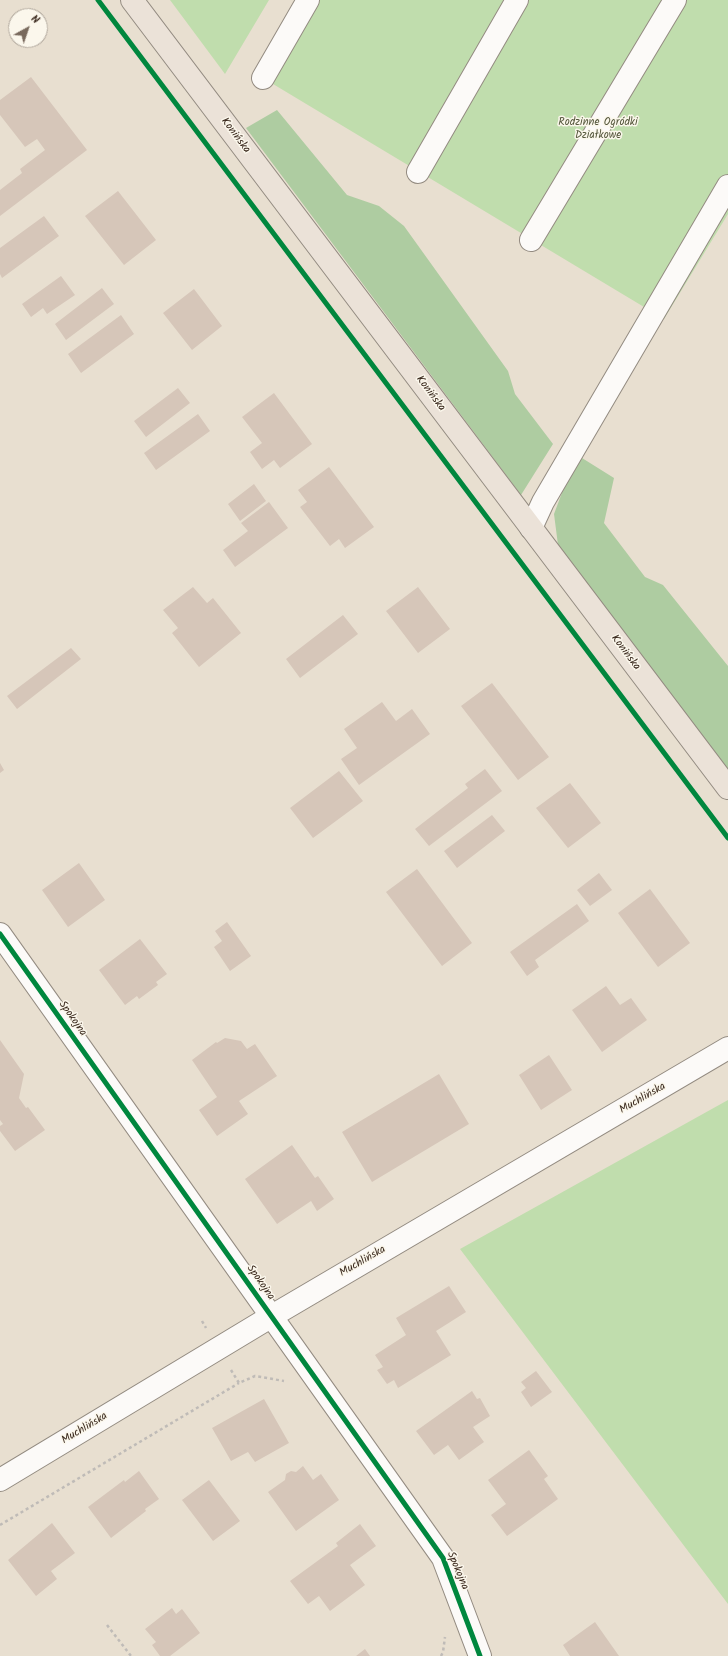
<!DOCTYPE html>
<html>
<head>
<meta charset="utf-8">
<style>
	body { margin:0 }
	#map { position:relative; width:728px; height:1656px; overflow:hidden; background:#e8dfd0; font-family:Kalam,sans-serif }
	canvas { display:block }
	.north { position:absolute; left:8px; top:8px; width:40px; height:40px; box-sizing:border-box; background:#fbf7ec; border:1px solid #aea59a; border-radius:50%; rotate:40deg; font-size:11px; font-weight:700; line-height:16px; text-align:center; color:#3b2a1e }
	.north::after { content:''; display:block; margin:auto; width:14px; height:18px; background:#78695c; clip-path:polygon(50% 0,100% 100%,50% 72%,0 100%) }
</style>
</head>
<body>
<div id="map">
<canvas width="728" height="1656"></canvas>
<div class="north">N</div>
</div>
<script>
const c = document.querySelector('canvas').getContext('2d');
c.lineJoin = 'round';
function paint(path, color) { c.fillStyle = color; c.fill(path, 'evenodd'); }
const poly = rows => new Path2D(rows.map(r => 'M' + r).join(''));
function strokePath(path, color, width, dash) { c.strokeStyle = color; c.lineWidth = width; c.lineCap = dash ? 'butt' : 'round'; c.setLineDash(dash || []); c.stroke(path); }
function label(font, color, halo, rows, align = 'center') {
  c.font = font + ' Kalam,sans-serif'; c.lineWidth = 3; c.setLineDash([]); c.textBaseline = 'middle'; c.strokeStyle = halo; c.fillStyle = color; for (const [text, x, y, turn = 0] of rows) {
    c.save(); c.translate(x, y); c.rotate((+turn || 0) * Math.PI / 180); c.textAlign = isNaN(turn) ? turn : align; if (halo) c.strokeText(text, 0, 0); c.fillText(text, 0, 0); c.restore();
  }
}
paint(poly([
	[170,0,269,0,225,74],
	[303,0,728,0,728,214,664,319,263,78],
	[728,1100,728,1604,460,1249]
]), '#c0ddad');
paint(poly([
	[277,110,347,195,379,206,404,226,508,371,515,394,553,444,521,495,246,128],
	[582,458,614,478,604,523,645,577,663,585,728,666,728,770,558,545,554,514,566,482]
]), '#aecca1');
paint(poly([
	[31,77,87,150,0,216,0,190,22,173,20,169,45,150,37,139,25,147,0,115,0,100],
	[118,191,156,240,124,265,85,216],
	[44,216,59,236,2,278,0,274,0,248],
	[61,276,75,295,47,314,43,308,31,317,22,304],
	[102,288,114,304,66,340,55,324],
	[194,289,222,326,192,350,163,313],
	[121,315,134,334,81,373,68,354],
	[178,388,190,403,146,437,134,421],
	[274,393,312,444,280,468,274,460,262,469,250,452,262,443,242,417],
	[198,414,210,431,156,470,144,453],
	[329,467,374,527,345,548,339,539,330,546,300,507,307,502,298,490],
	[254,484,266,501,240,521,228,504],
	[269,502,288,528,235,567,223,550,248,531,241,523],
	[193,587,207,603,213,598,241,633,199,667,172,633,178,628,163,610],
	[418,587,450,629,418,653,386,611],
	[343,615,358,634,300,678,286,659],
	[71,648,81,659,17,709,7,696],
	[492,683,549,757,518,780,461,706],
	[382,702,396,721,412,709,430,734,359,785,341,759,357,748,344,729],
	[0,763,4,770,0,773],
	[485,769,502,791,429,846,415,829,468,788,465,784],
	[339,771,363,801,313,838,290,808],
	[570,783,601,823,568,848,536,808],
	[492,815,505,831,457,868,444,851],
	[79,863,105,900,68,927,42,890],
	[417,869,472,943,442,966,386,892],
	[599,873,612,890,590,906,577,890],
	[650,889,690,943,658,967,618,913],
	[577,904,589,921,535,960,539,967,527,976,510,952],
	[227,922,251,956,230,971,214,947,222,941,215,931],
	[140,939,167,974,156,982,158,985,139,999,137,996,125,1005,99,970],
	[606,986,620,1005,631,998,647,1020,602,1052,572,1010],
	[225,1038,241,1041,247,1049,255,1044,277,1076,239,1101,248,1114,217,1136,199,1110,217,1097,192,1060,216,1042,217,1043],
	[0,1040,24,1074,19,1098,26,1108,28,1107,45,1130,15,1151,0,1131,0,1126,3,1124,0,1120],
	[549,1055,572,1090,541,1110,519,1075],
	[439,1074,469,1124,372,1182,342,1132],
	[292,1145,315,1178,318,1176,334,1199,317,1211,311,1201,277,1224,245,1179],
	[449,1286,466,1312,436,1331,451,1355,398,1388,394,1380,387,1384,377,1370,383,1367,375,1355,406,1335,396,1318],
	[536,1371,552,1392,531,1407,521,1392,526,1388,521,1382],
	[472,1391,477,1399,480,1398,490,1416,473,1427,484,1442,459,1460,448,1445,434,1455,416,1431],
	[264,1399,289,1443,255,1462,248,1452,231,1461,212,1428],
	[529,1450,548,1476,544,1479,558,1499,507,1536,491,1515,506,1504,488,1480],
	[303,1466,313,1480,321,1474,339,1500,296,1531,268,1492,285,1480,286,1474,291,1471,296,1472],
	[139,1471,159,1499,145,1509,146,1511,111,1538,88,1507,124,1480,125,1482],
	[209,1480,240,1521,213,1541,182,1500],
	[52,1523,75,1553,51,1571,57,1579,36,1596,8,1560],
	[360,1524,376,1546,350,1565,365,1585,330,1611,319,1596,308,1604,290,1581,338,1546,336,1543],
	[172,1608,176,1614,182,1609,200,1633,170,1656,160,1656,152,1645,156,1642,145,1629],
	[595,1622,619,1656,570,1656,563,1645],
	[365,1649,370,1656,356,1656]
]), '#d6c6b9');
const minor = poly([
	[263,78,308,0],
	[418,172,517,0],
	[531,240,675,0],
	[531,528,543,502,728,186],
	[0,934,443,1558,480,1656],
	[0,1480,272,1316,728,1048]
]);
const major = poly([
	[132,0,728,788]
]);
strokePath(minor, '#938b81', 24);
strokePath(major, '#938b81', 24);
strokePath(poly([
	[202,1321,206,1328],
	[231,1370,239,1383,255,1376,284,1381],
	[0,1525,239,1383],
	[107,1625,131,1656],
	[441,1656,443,1652,445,1637]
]), '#bfbbb7', 2.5, [3, 3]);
strokePath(minor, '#fcfaf8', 22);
strokePath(major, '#ebe2d8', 22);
strokePath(poly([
	[98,0,728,838],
	[0,934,443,1558,480,1656]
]), '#00873e', 5);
label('11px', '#54563b', '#fbf7ec', [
	["Rodzinne Ogródki",598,123],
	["Działkowe",598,136]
]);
label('11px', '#3b2a1e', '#fbf7ec', [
	["Konińska",235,136,53],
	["Konińska",430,394,53],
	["Konińska",625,653,53],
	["Spokojna",72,1019,55],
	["Muchlińska",643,1099,-30],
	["Muchlińska",363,1262,-30],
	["Spokojna",260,1283,55],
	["Muchlińska",85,1429,-31],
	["Spokojna",457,1571,67]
]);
</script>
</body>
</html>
